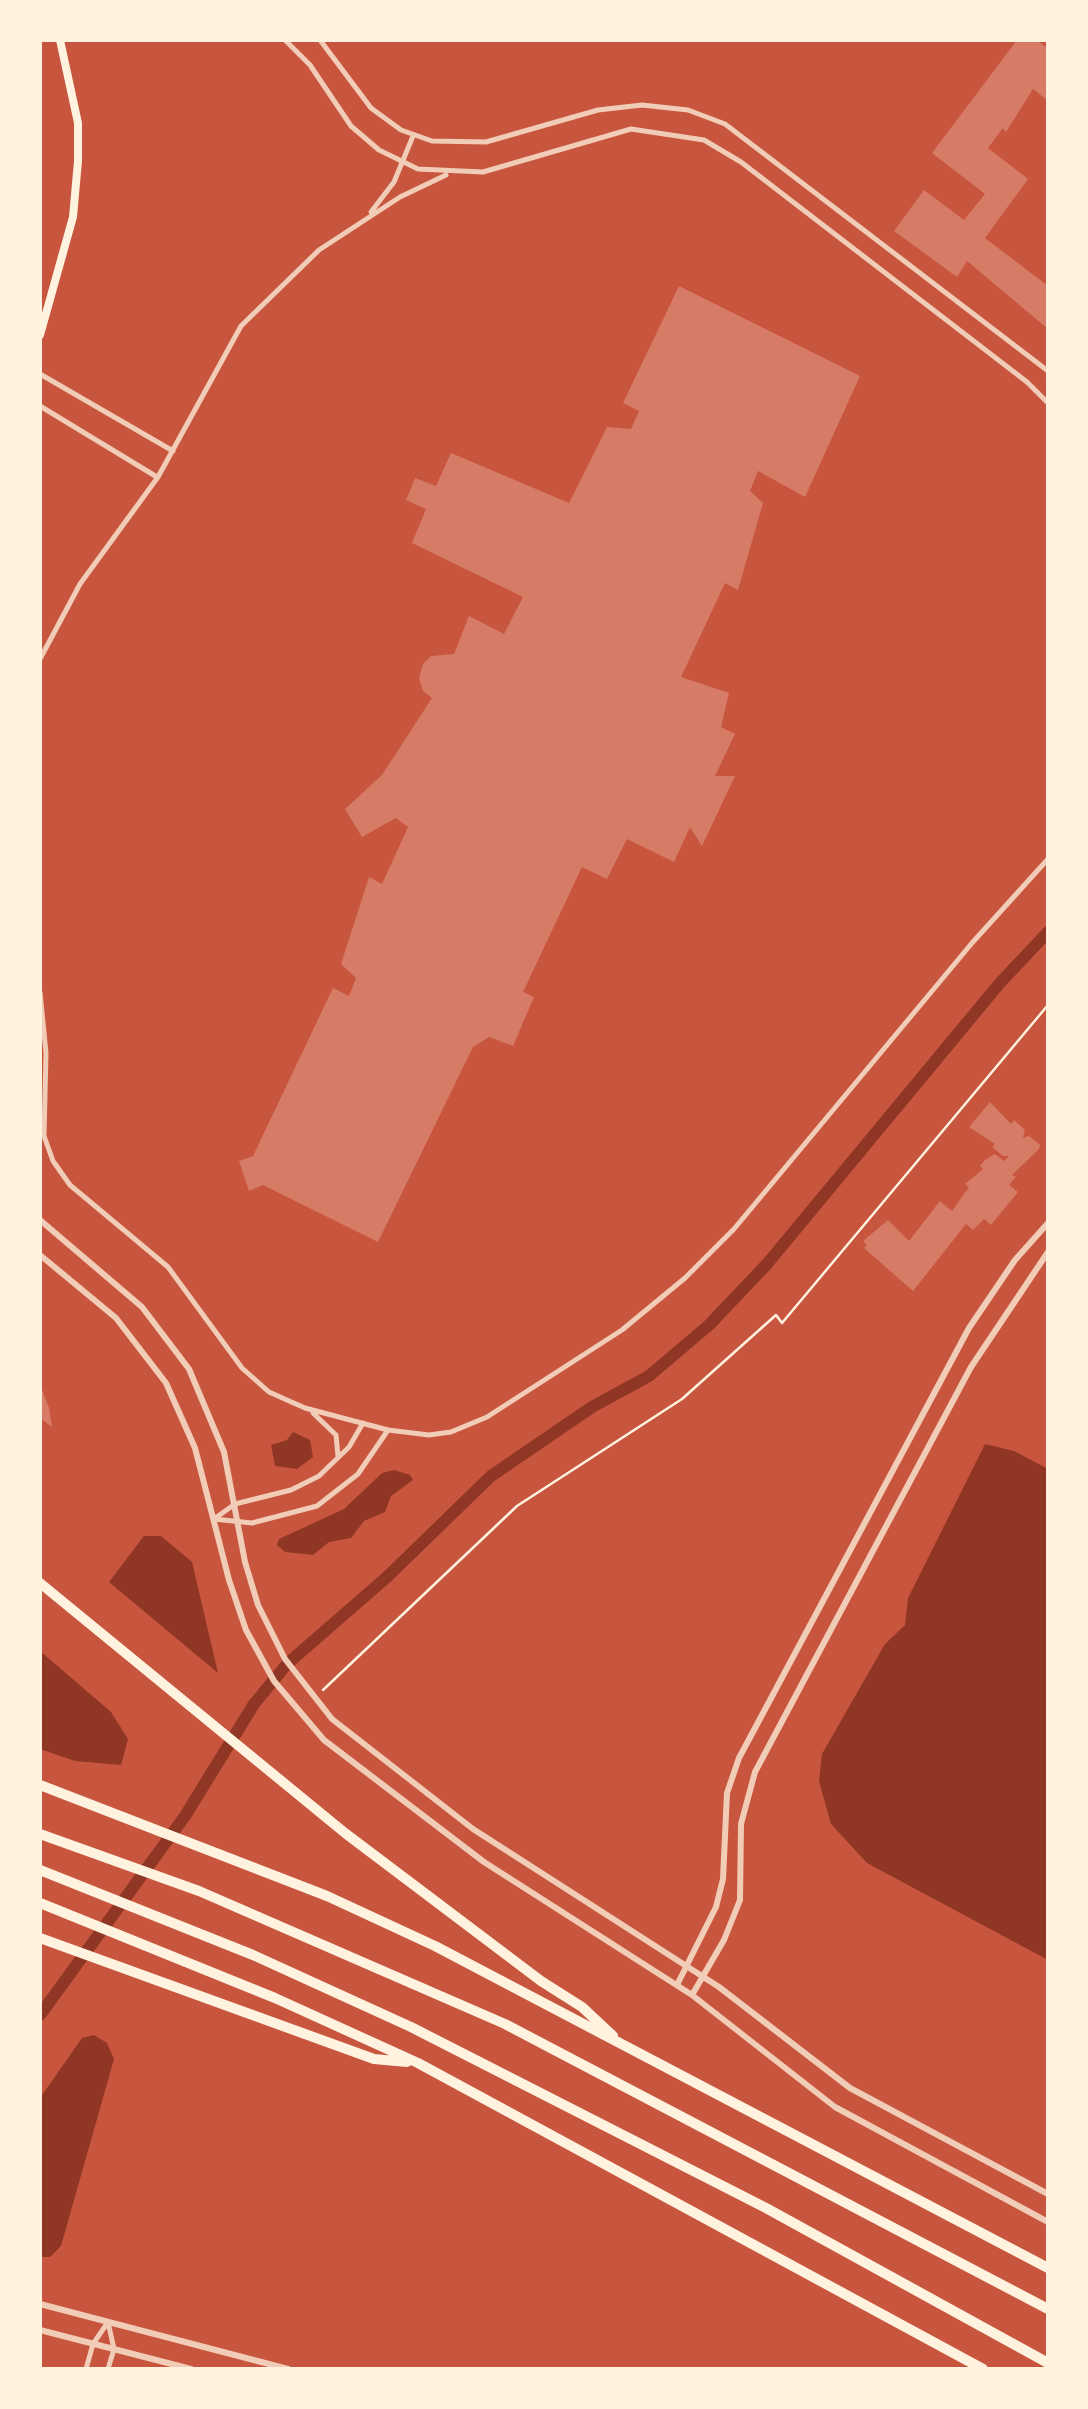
<!DOCTYPE html>
<html>
<head>
<meta charset="utf-8">
<style>
	body { margin:0 }
	#map { position:relative; width:1088px; height:2409px; overflow:hidden; background:#c8553d; font-family:"Roboto Condensed",sans-serif }
	canvas { display:block }
	.frame { position:absolute; inset:0; border:42px solid #fff3e0; pointer-events:none }
</style>
</head>
<body>
<div id="map">
<canvas width="1088" height="2409"></canvas>
<div class="frame"></div>
</div>
<script>
const c = document.querySelector('canvas').getContext('2d');
c.lineJoin = 'round';
function paint(path, color) { c.fillStyle = color; c.fill(path, 'evenodd'); }
const poly = rows => new Path2D(rows.map(r => 'M' + r).join(''));
function strokePath(path, color, width, dash) { c.strokeStyle = color; c.lineWidth = width; c.lineCap = dash ? 'butt' : 'round'; c.setLineDash(dash || []); c.stroke(path); }
paint(poly([
	[293,1432,310,1440,313,1457,297,1469,275,1466,271,1445,287,1440],
	[985,1444,1014,1451,1048,1469,1048,1960,867,1863,831,1824,819,1781,822,1754,885,1644,905,1625,908,1598],
	[394,1470,410,1475,413,1480,391,1496,385,1512,364,1521,351,1538,329,1542,313,1555,285,1552,277,1545,279,1539,344,1509,382,1473],
	[144,1536,161,1536,192,1562,218,1673,109,1582],
	[40,1651,111,1712,128,1739,121,1765,75,1761,40,1749],
	[94,2035,107,2043,114,2059,61,2246,50,2257,40,2257,40,2098,82,2038]
]), '#8f3625');
strokePath(poly([
	[40,2015,185,1816,254,1704,287,1664,387,1577,491,1476,592,1407,649,1376,709,1325,767,1264,999,984,1048,932]
]), '#8f3625', 12);
paint(poly([
	[1017,40,1037,40,1048,49,1048,101,1033,89,1006,132,1003,128,988,148,1028,179,985,238,1048,286,1048,329,967,261,957,277,894,231,924,190,964,220,985,194,932,153],
	[679,286,860,376,805,497,758,471,750,491,763,503,738,590,725,583,681,677,729,693,721,727,735,734,715,776,735,776,702,846,690,827,674,862,627,839,607,879,582,867,523,992,534,997,513,1046,489,1037,473,1047,378,1242,263,1185,249,1191,239,1161,253,1156,333,988,349,996,356,978,341,964,369,877,382,884,408,827,396,818,362,837,345,809,382,775,432,698,423,691,419,678,423,664,431,656,454,654,469,616,504,634,523,597,412,543,426,509,406,500,415,478,436,486,451,453,569,503,607,427,631,429,639,411,623,403],
	[990,1102,1011,1124,1014,1120,1025,1130,1023,1138,1029,1136,1040,1145,1039,1149,1012,1175,1016,1177,1009,1185,1018,1192,991,1225,984,1219,973,1230,966,1224,913,1291,864,1248,867,1245,863,1241,888,1220,909,1241,940,1201,952,1211,969,1187,965,1184,983,1169,980,1166,985,1160,995,1154,1004,1161,1009,1156,1003,1156,992,1147,995,1144,969,1127],
	[40,1384,49,1408,52,1427,40,1418]
]), '#d67c66');
strokePath(poly([
	[323,1690,517,1506,682,1399,776,1315,782,1323,1048,1005]
]), '#fff3e0', 2.5);
strokePath(poly([
	[285,40,310,65,351,126,379,150,418,169,483,172,631,129,704,140,741,162,1027,382,1048,403],
	[320,40,371,108,401,130,432,141,486,142,598,110,642,105,688,110,725,124,1048,371],
	[371,212,394,182,413,136],
	[40,374,173,451],
	[40,406,157,477],
	[40,659,80,584,158,477,241,326,319,250,400,197,446,175],
	[40,992,46,1053,44,1136,53,1161,70,1185,168,1267,242,1368,269,1392,305,1408,388,1430,429,1435,451,1432,487,1417,622,1330,685,1278,734,1229,972,943,1048,859],
	[313,1413,336,1435,338,1456],
	[214,1519,252,1523,317,1506,358,1474,388,1430],
	[214,1519,235,1504,291,1490,319,1476,349,1447,363,1423],
	[86,2369,93,2344,108,2322],
	[108,2369,114,2349,108,2322]
]), '#f1ccb7', 5);
strokePath(poly([
	[40,1220,142,1307,189,1369,224,1452,245,1562,258,1605,285,1659,332,1719,473,1829,719,1987,850,2088,1048,2194],
	[40,1255,116,1318,166,1383,195,1448,229,1580,246,1630,274,1681,324,1740,484,1862,692,1995,835,2107,1048,2222],
	[677,1985,716,1907,723,1879,727,1793,739,1758,969,1328,1015,1260,1048,1223],
	[692,1995,724,1940,740,1900,741,1824,755,1772,971,1367,1048,1252],
	[40,2304,288,2369],
	[40,2330,191,2369]
]), '#f1ccb7', 6);
strokePath(poly([
	[40,335,73,217,78,161,78,123,60,40]
]), '#fff3e0', 8);
strokePath(poly([
	[40,1583,345,1833,541,1981,582,2007,613,2036],
	[40,1785,327,1896,435,1946,1048,2268],
	[40,1834,199,1891,505,2024,1048,2309],
	[40,1870,253,1955,411,2027,766,2208,1048,2363],
	[40,1903,275,1998,418,2063,983,2369],
	[40,1938,374,2059,407,2062]
]), '#fff3e0', 10);
</script>
</body>
</html>
